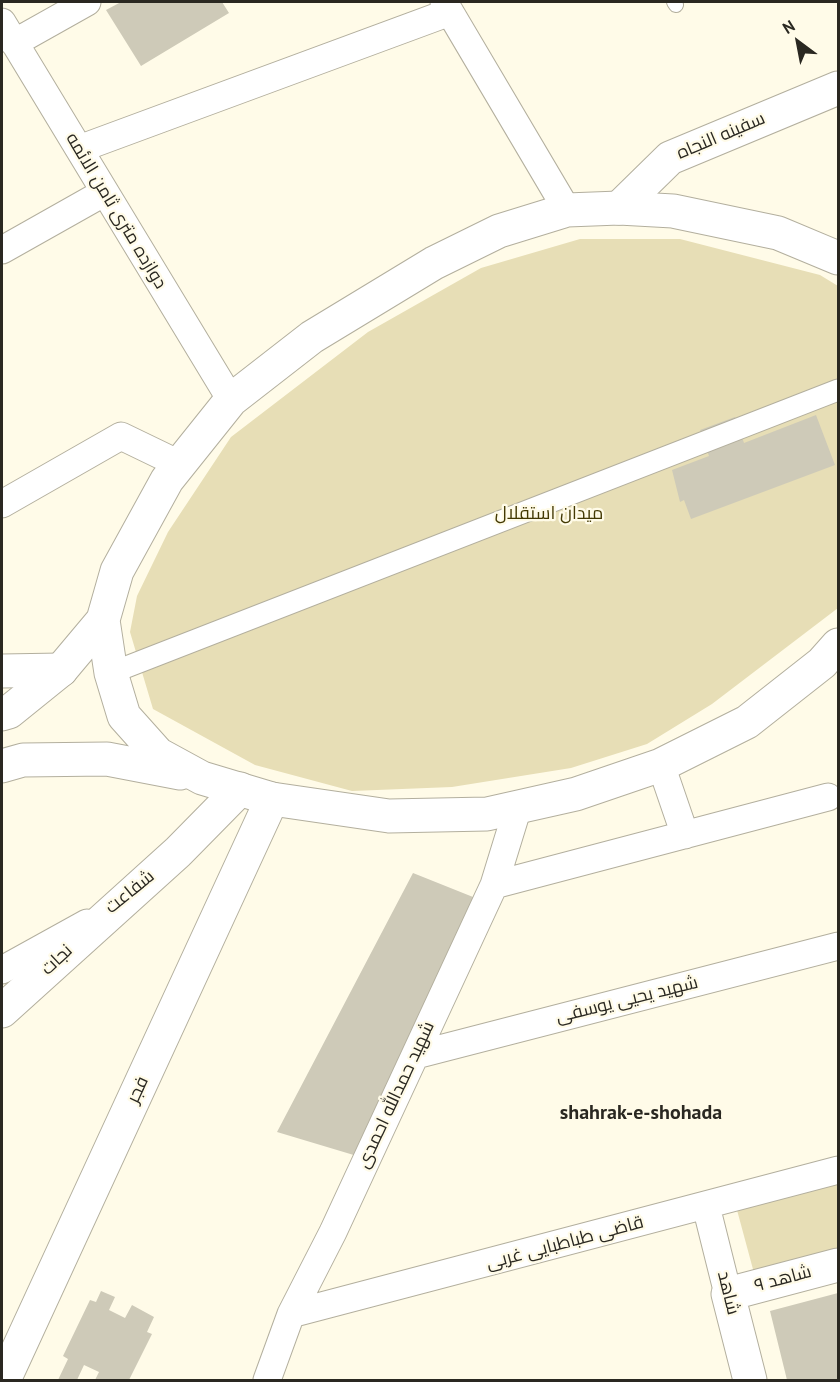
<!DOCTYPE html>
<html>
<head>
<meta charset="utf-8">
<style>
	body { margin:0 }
	#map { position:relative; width:840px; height:1382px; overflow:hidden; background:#fffbe8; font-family:"PT Sans",sans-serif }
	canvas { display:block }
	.frame { position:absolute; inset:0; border:3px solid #2a2821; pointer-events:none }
	.north { position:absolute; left:768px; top:12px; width:60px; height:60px; -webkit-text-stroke:4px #fffbe8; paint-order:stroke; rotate:328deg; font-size:16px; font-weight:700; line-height:24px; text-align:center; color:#2a2821 }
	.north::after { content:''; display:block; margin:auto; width:21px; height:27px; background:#2a2821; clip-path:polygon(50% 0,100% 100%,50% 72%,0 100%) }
</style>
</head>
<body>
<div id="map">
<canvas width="840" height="1382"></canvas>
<div class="frame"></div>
<div class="north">N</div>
</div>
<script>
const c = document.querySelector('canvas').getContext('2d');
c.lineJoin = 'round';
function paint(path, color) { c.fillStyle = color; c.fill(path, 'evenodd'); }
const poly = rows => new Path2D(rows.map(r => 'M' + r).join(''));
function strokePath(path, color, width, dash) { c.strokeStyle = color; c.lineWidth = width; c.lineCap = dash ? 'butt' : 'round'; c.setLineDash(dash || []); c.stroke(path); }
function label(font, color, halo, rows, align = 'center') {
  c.font = font + ' "PT Sans",Cairo,sans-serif'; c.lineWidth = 4.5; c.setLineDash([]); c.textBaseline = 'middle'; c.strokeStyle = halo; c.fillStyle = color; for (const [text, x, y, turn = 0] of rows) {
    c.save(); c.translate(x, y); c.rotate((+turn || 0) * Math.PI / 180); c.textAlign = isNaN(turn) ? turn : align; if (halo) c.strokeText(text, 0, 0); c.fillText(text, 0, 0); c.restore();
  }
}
paint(poly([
	[580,239,680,239,820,275,838,286,838,608,712,704,647,744,571,768,452,787,352,791,255,765,153,709,130,632,137,596,168,532,231,437,368,332,481,268],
	[838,1183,838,1250,754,1273,737,1210]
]), '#e7deb6');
paint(poly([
	[121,2,222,2,229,13,141,66,106,10],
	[816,415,835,465,691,519,684,500,680,502,672,470,709,456,700,430,735,417,744,443],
	[413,873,478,899,357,1156,277,1132],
	[101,1291,115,1297,109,1310,125,1318,132,1305,154,1317,147,1332,152,1334,129,1380,95,1380,99,1372,84,1365,77,1380,58,1380,68,1359,63,1356,90,1300,96,1302],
	[838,1293,838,1380,787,1380,770,1311]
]), '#cecab8');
const service = poly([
	[674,2,676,5]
]);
const pedestrian = poly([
	[111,673,838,390]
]);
const minor = poly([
	[444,2,567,210],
	[2,22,231,400],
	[14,43,87,2],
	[79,149,450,12],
	[2,250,105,192],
	[2,504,121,436,179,464],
	[661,765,685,835],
	[494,885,828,797],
	[2,970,87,923],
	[416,1055,838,946],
	[706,1206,728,1294],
	[291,1314,838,1170],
	[267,1380,291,1314,333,1232,494,885,518,807]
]);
const tertiary = poly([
	[619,208,670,158,838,88],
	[2,671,61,670],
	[2,1011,178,852,240,789],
	[4,1380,272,799],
	[750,1380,728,1294,838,1265]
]);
const secondary = poly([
	[838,258,778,233,673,211,619,208,567,210,499,231,434,263,312,337,231,400,167,480,117,571,103,620,111,673,124,716,158,754,202,778,272,799,389,816,487,814,576,794,661,765,747,722,822,663,838,645],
	[2,714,9,712,61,670,103,620],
	[2,766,23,760,107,759,180,773]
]);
strokePath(service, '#b3af9e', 16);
strokePath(pedestrian, '#b3af9e', 23);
strokePath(minor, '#b3af9e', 29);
strokePath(tertiary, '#b3af9e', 35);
strokePath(secondary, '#b3af9e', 35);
strokePath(service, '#fff', 14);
strokePath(pedestrian, '#fff', 21);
strokePath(minor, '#fff', 27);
strokePath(tertiary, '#fff', 33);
strokePath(secondary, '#fff', 33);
label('18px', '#2a2821', '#fffbe8', [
	["سفینه النجاه",721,136,-23],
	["دوازده متری ثامن الائمه",116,211,59],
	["شفاعت",130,892,-39],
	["نجات",57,960,-43],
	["شهید یحیی یوسفی",627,1000,-14],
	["فجر",138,1090,-65],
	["شهید حمدالله احمدی",396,1095,-65],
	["قاضی طباطبایی غربی",565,1243,-15],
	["شاهد ۹",783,1279,-15],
	["شاهد",728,1293,76]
]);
label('18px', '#433903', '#fffbe8', [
	["میدان استقلال",549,514]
]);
label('bold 20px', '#2a2821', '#fffbe8', [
	["shahrak-e-shohada",641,1113]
]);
</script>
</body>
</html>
